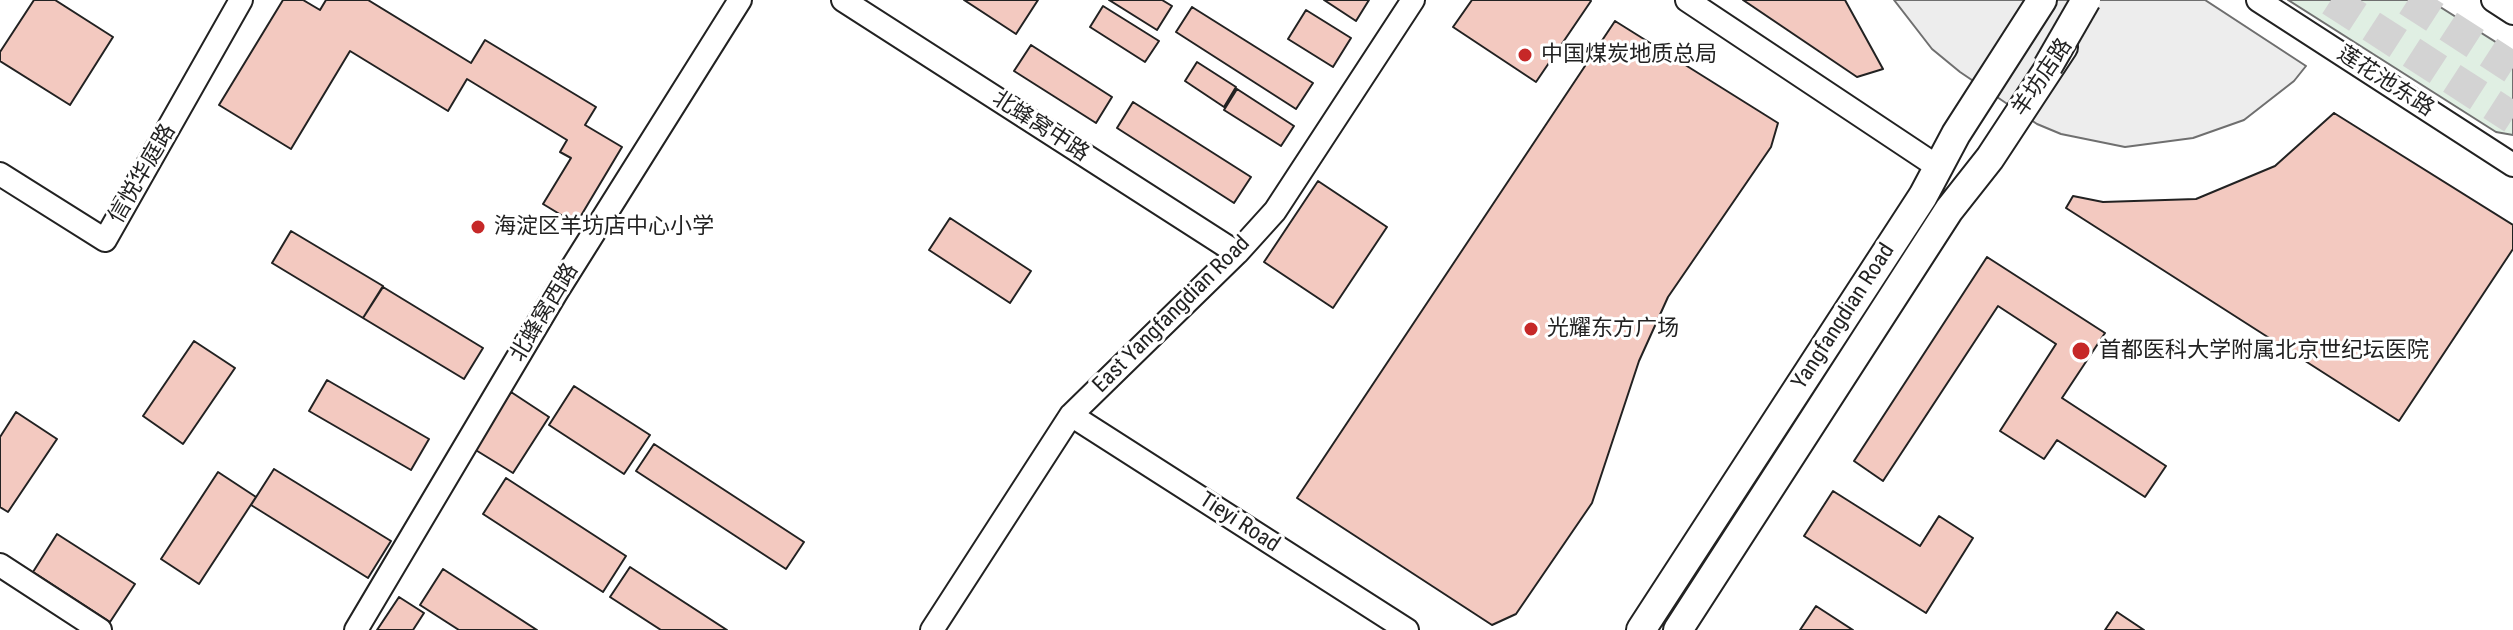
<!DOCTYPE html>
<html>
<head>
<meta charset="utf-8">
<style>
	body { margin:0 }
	canvas { display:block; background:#fff }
</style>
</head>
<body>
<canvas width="2513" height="630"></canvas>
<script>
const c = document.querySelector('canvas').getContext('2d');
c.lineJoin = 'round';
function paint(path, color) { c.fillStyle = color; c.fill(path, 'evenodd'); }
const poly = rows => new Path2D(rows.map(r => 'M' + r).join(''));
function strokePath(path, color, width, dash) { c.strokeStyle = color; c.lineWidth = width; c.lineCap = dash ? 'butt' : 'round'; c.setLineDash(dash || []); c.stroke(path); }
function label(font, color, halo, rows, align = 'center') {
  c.font = font + ' "Roboto Condensed","Noto Sans SC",sans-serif'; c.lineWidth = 6; c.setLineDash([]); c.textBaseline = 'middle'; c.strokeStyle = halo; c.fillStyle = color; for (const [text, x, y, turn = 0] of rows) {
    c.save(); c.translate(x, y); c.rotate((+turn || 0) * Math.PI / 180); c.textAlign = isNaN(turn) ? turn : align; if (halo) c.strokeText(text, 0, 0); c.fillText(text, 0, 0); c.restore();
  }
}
const green = poly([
	[2288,0,2429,0,2513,53,2513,135,2496,132,2288,0]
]);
paint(green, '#e0efe3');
strokePath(green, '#6f6f6f', 2);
const parking = poly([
	[1894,0,2205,0,2306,66,2294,81,2244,120,2193,138,2125,147,2061,134,2037,124,1960,72,1932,49,1894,0]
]);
paint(parking, '#ededed');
strokePath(parking, '#6f6f6f', 2);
const building = poly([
	[34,0,55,0,113,37,70,105,0,61,0,52,34,0],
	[283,0,303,0,320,10,326,0,368,0,471,63,485,40,596,107,585,125,622,147,576,224,543,204,571,158,560,152,567,140,467,79,448,111,350,51,291,149,219,105,283,0],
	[964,0,1038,0,1016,34,964,0],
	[1109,0,1162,0,1172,6,1157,30,1109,0],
	[1324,0,1369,0,1356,21,1324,0],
	[1472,0,1590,0,1591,1,1536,82,1453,27,1472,0],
	[1743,0,1845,0,1883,69,1857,77,1743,0],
	[1103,6,1159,41,1145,62,1090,27,1103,6],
	[1192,7,1313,83,1296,109,1176,32,1192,7],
	[1306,10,1351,38,1333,67,1288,39,1306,10],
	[1615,21,1778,123,1771,147,1668,297,1639,361,1592,503,1516,614,1492,625,1297,498,1615,21],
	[1031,45,1112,97,1096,123,1014,71,1031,45],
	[1197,62,1236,87,1224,107,1185,81,1197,62],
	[1237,89,1294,126,1281,146,1224,110,1237,89],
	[1133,102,1251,177,1234,203,1117,128,1133,102],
	[2334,113,2513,225,2513,249,2399,421,2066,208,2073,196,2103,202,2196,199,2275,166,2334,113],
	[1318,181,1387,227,1333,308,1264,262,1318,181],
	[950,218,1031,271,1010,303,929,250,950,218],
	[291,231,383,286,363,318,272,263,291,231],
	[1987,257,2105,333,2062,398,2166,466,2145,497,2057,440,2044,459,2000,431,2056,344,1998,306,1883,481,1854,461,1987,257],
	[383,287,483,348,464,379,363,318,383,287],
	[194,341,235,368,183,444,143,416,194,341],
	[327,380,429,439,411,470,309,411,327,380],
	[574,386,650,435,624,474,549,425,574,386],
	[511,392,549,417,513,473,474,449,511,392],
	[16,412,57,439,8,512,0,507,0,437,16,412],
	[654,444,804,542,786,569,636,471,654,444],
	[274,469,391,541,368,578,251,505,274,469],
	[218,472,256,497,199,584,161,559,218,472],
	[506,478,626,556,603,592,483,514,506,478],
	[1833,491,1920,546,1939,516,1973,538,1926,613,1804,536,1833,491],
	[57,534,135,584,110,622,33,572,57,534],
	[630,567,727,630,661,630,610,597,630,567],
	[443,569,537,630,459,630,420,605,443,569],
	[399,597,424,613,413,630,377,630,399,597],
	[1816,606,1853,630,1800,630,1816,606],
	[2117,612,2144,630,2105,630,2117,612]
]);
paint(building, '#f3c9c0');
strokePath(building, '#222', 2);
strokePath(poly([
	[2331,0,2513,118],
	[2408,0,2513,68]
]), '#d3d3d3', 32, [32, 16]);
const minor = poly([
	[843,0,1237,253],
	[1687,0,1938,167],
	[2258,0,2513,165],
	[2493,0,2513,13],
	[0,174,105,240,241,0],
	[1071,415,1407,630],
	[0,565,100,630],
	[356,630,556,293,740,0],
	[932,630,1071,415,1237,253,1275,211,1413,0]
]);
const major = poly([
	[1641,630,1923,196,1956,134,2042,0],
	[1678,630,1949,210,1990,158,2063,47]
]);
strokePath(minor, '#222', 26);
strokePath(major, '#222', 32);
strokePath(minor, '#fff', 22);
strokePath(major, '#fff', 28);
const majorBridge = poly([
	[2048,66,2086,0]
]);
strokePath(majorBridge, '#222', 32, []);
strokePath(majorBridge, '#fff', 28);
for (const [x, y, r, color] of [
	[1525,55,8,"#c62828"],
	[478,227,8,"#c62828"],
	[1531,329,8,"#c62828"],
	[2081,351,10,"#c62828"]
]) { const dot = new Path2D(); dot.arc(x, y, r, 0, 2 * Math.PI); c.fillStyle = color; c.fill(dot); strokePath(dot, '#fff', 3); }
label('22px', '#222', '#fff', [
	["中国煤炭地质总局",1541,55],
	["海淀区羊坊店中心小学",494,227],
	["光耀东方广场",1547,329],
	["首都医科大学附属北京世纪坛医院",2099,351]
], 'left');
label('22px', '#222', '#fff', [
	["羊坊店路",2043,78,-56],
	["莲花池东路",2385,82,33],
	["北蜂窝中路",1040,127,33],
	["信悦华庭路",143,174,-60],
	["北蜂窝西路",545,313,-59],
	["East Yangfangdian Road",1172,315,-45],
	["Yangfangdian Road",1844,317,-57],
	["Tieyi Road",1239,523,33]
]);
</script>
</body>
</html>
